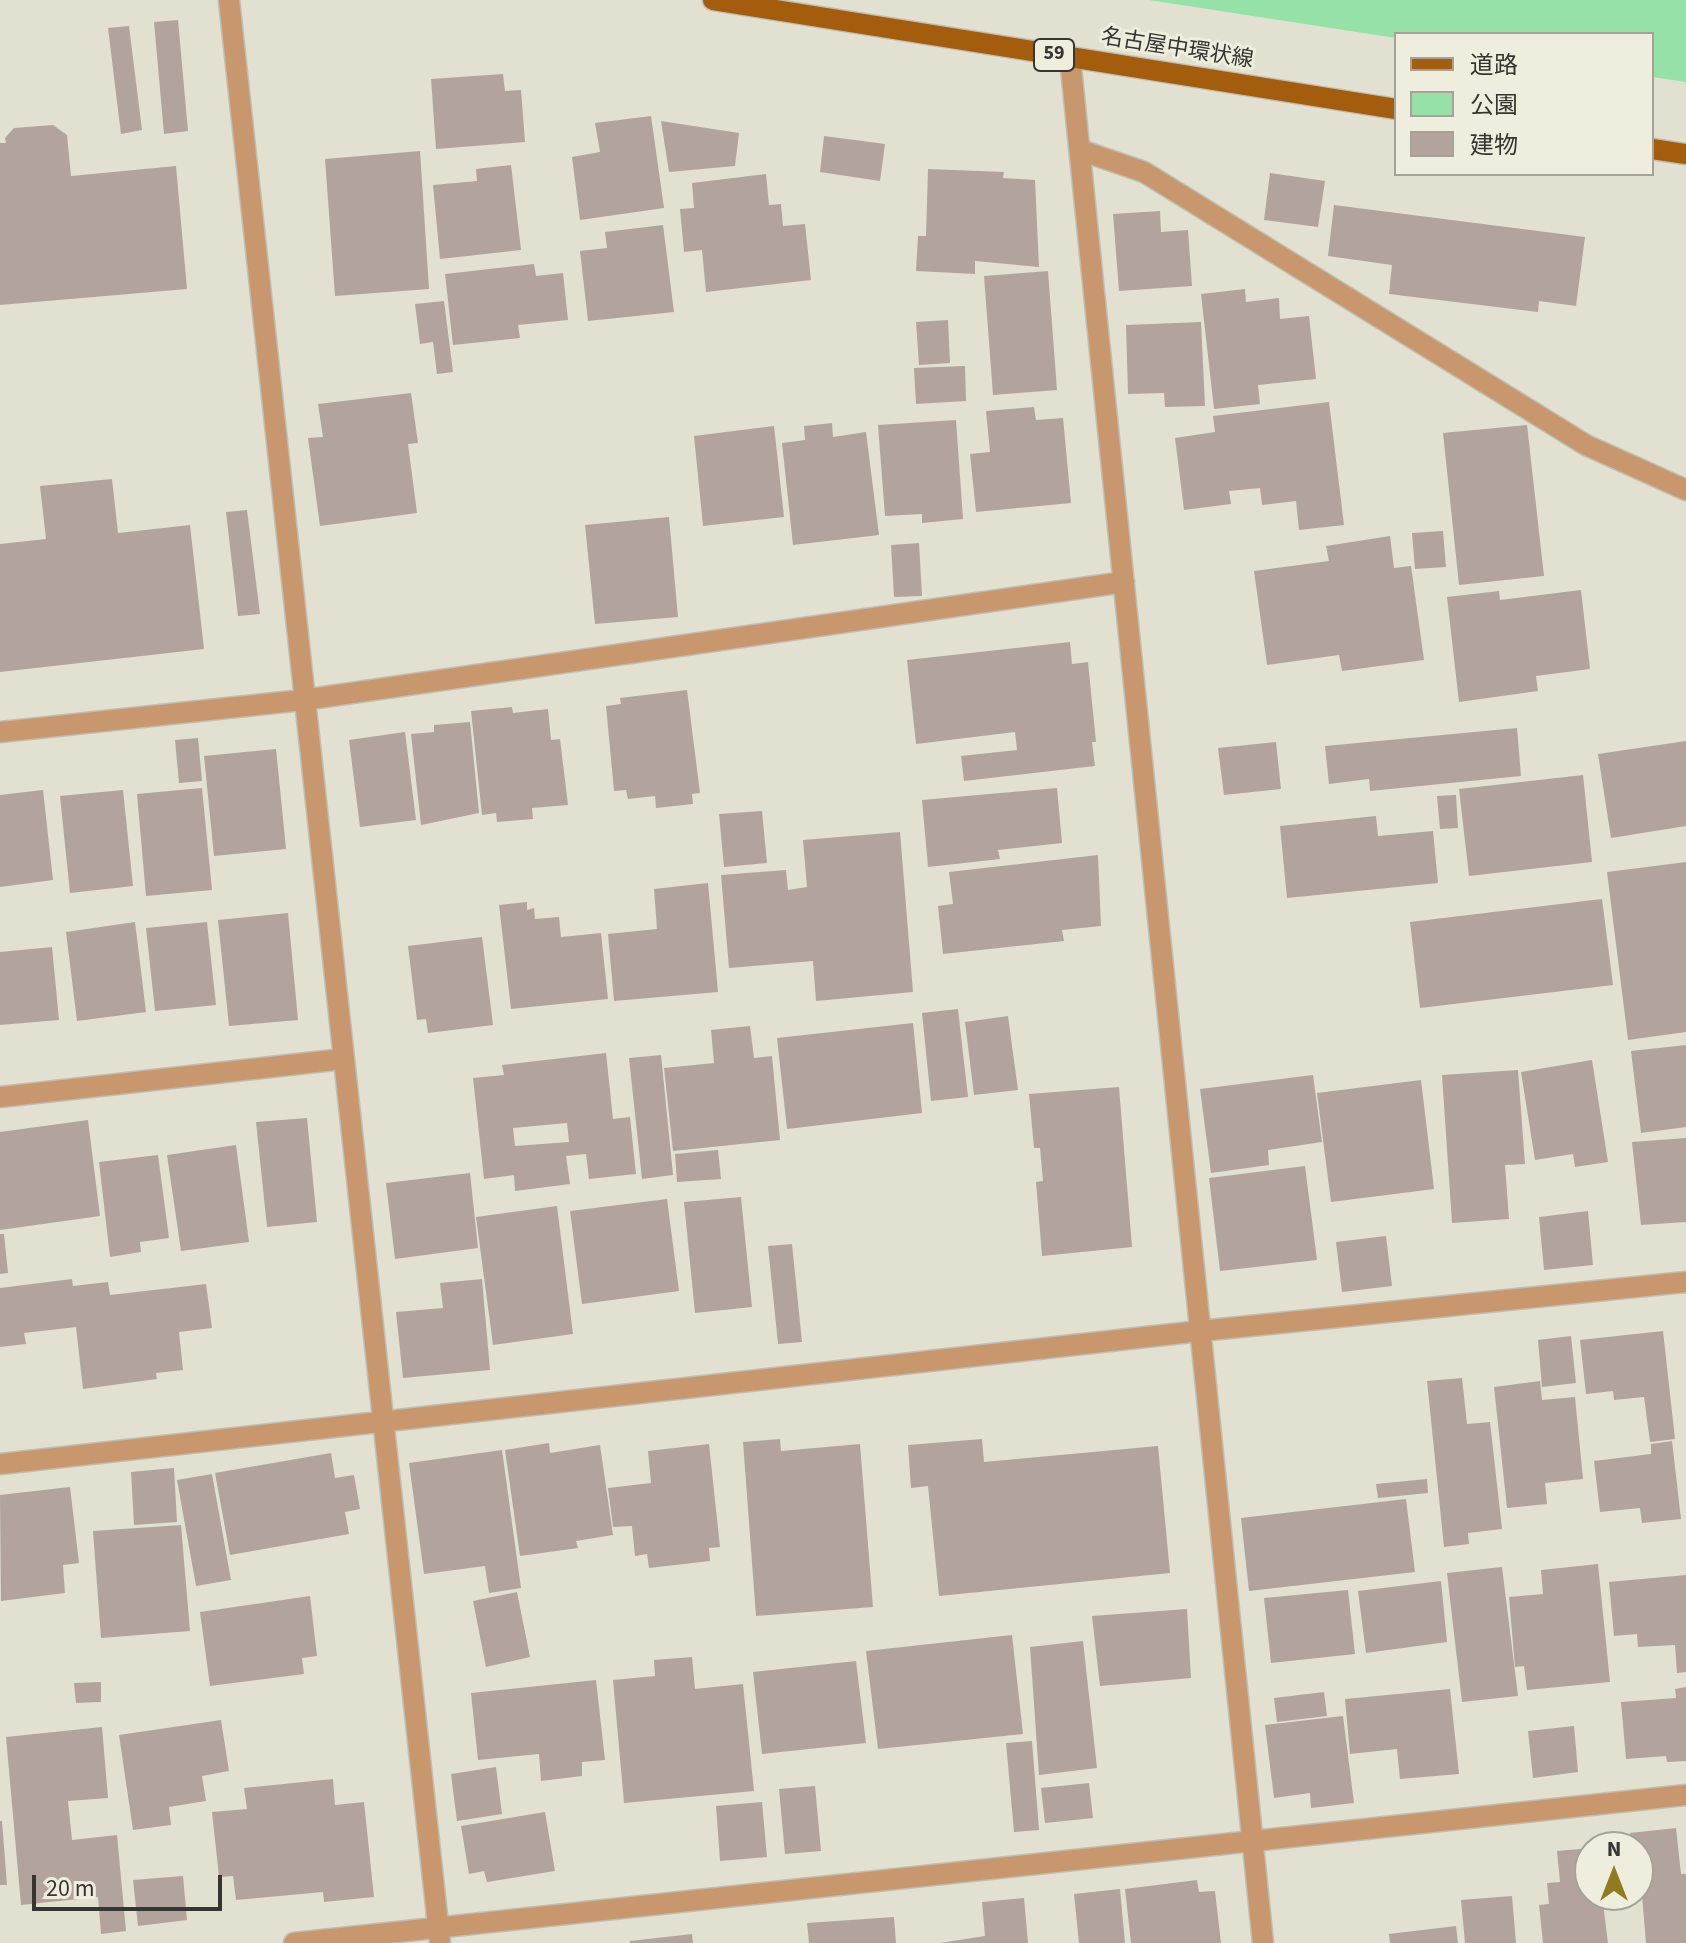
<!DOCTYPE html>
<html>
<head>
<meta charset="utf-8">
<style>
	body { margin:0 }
	#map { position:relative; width:1686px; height:1943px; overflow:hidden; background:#e2e0d1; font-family:"Source Sans 3","Noto Sans JP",sans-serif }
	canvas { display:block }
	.legend { position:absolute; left:1394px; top:32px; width:260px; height:144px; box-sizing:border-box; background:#efedde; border:2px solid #a5a398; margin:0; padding:10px 14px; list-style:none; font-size:24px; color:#363530 }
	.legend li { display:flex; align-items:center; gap:16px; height:40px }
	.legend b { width:40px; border:2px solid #a5a398 }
	.north { position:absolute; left:1574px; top:1831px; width:80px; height:80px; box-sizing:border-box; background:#efedde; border:2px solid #a5a398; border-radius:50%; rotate:0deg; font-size:22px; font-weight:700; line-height:32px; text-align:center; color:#363530 }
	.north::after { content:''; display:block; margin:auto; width:28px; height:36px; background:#917b21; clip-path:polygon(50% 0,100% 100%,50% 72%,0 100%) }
	.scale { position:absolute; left:32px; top:1875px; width:190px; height:36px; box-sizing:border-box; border:4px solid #363530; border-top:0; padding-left:10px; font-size:24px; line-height:28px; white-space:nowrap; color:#363530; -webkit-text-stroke:6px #efedde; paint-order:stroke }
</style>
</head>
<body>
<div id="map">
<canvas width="1686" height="1943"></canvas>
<ul class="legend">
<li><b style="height:10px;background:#a45d0d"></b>道路</li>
<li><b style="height:22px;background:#95e1a8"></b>公園</li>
<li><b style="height:22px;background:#b2a49c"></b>建物</li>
</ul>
<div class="north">N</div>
<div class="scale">20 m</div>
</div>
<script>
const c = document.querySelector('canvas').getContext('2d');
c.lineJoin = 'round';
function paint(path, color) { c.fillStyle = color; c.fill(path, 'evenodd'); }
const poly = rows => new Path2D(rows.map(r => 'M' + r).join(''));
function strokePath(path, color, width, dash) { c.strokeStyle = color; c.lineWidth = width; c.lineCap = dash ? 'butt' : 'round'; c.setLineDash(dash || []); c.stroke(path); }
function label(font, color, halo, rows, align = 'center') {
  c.font = font + ' "Source Sans 3","Noto Sans JP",sans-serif'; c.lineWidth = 6; c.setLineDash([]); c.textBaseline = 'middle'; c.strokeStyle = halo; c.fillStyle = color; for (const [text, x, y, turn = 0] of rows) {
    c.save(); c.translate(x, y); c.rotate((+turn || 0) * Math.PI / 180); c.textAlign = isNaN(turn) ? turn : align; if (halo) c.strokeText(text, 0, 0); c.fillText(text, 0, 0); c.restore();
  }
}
paint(poly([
	[1149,0,1686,0,1686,82,1652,77,1652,34,1396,34,1396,38]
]), '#95e1a8');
paint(poly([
	[178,20,188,131,164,134,154,22],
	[129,26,142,130,121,134,108,28],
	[503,74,505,91,521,90,525,142,436,149,431,79],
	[651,116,664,208,580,220,572,157,600,152,595,123],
	[661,121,739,133,735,166,669,172],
	[53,125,67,135,71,176,176,166,187,289,0,305,0,143,6,143,5,138,14,128],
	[824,136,885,144,880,181,820,172],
	[420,151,429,289,335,296,325,159],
	[511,165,521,250,440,259,433,185,477,181,476,169],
	[928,169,1004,172,1003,178,1035,180,1039,267,975,261,975,274,916,271,918,236,926,236],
	[1270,173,1325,181,1318,227,1264,220],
	[766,174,769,205,781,204,783,226,805,224,811,280,706,292,702,250,684,252,680,209,694,208,692,183],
	[1334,205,1585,237,1576,306,1539,301,1538,312,1389,294,1392,265,1328,256],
	[1160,211,1161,232,1188,230,1192,286,1119,291,1113,214],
	[663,225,674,312,588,321,580,251,607,248,605,232],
	[534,264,536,276,563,273,568,320,518,325,520,338,453,345,445,274],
	[1048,271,1057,390,993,395,984,276],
	[1245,289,1246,302,1279,298,1280,319,1309,316,1316,379,1258,385,1260,404,1214,409,1201,294],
	[444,301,453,372,437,374,433,342,420,344,415,304],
	[948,320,950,363,919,365,916,322],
	[1201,322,1205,406,1165,407,1164,393,1128,394,1126,325],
	[965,366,966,401,916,404,914,368],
	[411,393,418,443,408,444,417,513,320,526,308,438,323,437,318,404],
	[1329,402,1344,525,1299,530,1296,501,1262,505,1260,488,1229,491,1231,504,1184,510,1175,438,1215,432,1213,416],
	[1034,407,1036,420,1063,418,1071,503,976,512,970,454,990,452,986,411],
	[956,420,963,519,922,523,922,514,885,516,878,425],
	[832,423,833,437,866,432,879,535,793,545,782,443,805,440,804,426],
	[1527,425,1544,576,1459,585,1443,433],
	[774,426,784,517,703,526,694,436],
	[112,479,118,533,190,525,204,649,0,672,0,544,46,539,40,486],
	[247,510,260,614,238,616,226,512],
	[669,517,678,617,595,624,585,525],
	[1443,531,1446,567,1415,569,1412,533],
	[1390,536,1394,568,1411,566,1424,660,1342,671,1339,655,1267,665,1254,571,1329,561,1326,546],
	[919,543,922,596,894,597,891,545],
	[1581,590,1590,669,1536,676,1538,691,1459,702,1447,597,1499,591,1500,600],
	[1070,642,1072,664,1088,662,1096,742,1092,742,1095,766,964,781,961,756,1017,750,1015,732,916,744,907,660],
	[687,690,700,793,692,794,693,804,656,808,655,796,628,799,626,790,614,791,606,706,621,704,620,698],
	[512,707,513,713,548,709,551,740,560,739,568,805,532,808,533,819,497,822,496,813,482,815,471,711],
	[470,722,479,813,421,825,411,734,434,732,434,725],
	[1517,728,1521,776,1370,791,1369,779,1329,784,1325,746],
	[405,732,416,820,360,827,349,740],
	[198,738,202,781,179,783,175,740],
	[1686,741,1686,826,1611,838,1598,754],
	[1276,742,1281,789,1224,795,1218,748],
	[276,749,286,849,214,856,204,756],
	[1583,775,1592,862,1469,876,1459,789],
	[202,788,212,890,146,896,137,794],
	[1057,788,1062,843,998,850,1000,859,928,867,922,800],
	[43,790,53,880,0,887,0,795],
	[123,790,133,886,70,893,60,796],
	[1456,795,1458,828,1440,829,1437,796],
	[762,811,767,863,724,867,719,814],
	[1376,816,1378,836,1433,831,1438,883,1287,898,1280,826],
	[900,832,913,992,816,1001,813,961,729,968,721,875,786,870,788,890,807,887,803,840],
	[1098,855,1101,926,1062,930,1064,941,943,954,938,906,953,904,949,872],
	[1686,862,1686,1032,1628,1040,1607,872],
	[708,883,718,992,614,1001,608,934,657,929,654,889],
	[1602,899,1613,985,1420,1008,1410,922],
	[527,902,527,910,534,908,535,919,559,917,561,937,601,933,608,999,511,1009,499,905],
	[288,913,298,1020,229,1026,218,920],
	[135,922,146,1012,77,1021,66,932],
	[207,922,216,1005,155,1011,146,928],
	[482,937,493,1025,428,1033,426,1019,417,1020,408,946],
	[52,947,59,1020,0,1025,0,952],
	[958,1009,968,1097,931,1101,922,1013],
	[1008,1016,1018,1090,974,1095,965,1022],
	[913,1023,922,1113,787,1129,777,1038],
	[750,1026,754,1058,772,1056,780,1140,673,1151,664,1068,714,1063,711,1030],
	[1686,1045,1686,1127,1641,1133,1631,1051],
	[606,1053,613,1119,630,1117,636,1174,589,1179,586,1154,566,1156,570,1184,515,1191,514,1175,484,1179,473,1078,504,1075,502,1065],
	[567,1123,569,1142,515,1146,513,1128],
	[661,1055,673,1175,642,1179,629,1058],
	[1592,1060,1608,1162,1575,1167,1573,1154,1535,1160,1521,1072],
	[1518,1070,1525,1164,1505,1165,1509,1219,1452,1223,1442,1075],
	[1313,1075,1322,1142,1268,1150,1269,1165,1211,1173,1200,1089],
	[1421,1080,1434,1189,1331,1202,1317,1093],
	[1119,1087,1132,1247,1042,1256,1036,1182,1043,1181,1040,1148,1034,1148,1029,1094],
	[307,1118,317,1222,267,1227,256,1122],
	[88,1120,100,1216,0,1230,0,1132],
	[1686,1138,1686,1222,1641,1225,1632,1142],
	[236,1145,249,1242,181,1251,167,1155],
	[718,1150,721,1179,677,1182,675,1154],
	[158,1155,169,1238,140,1242,141,1252,110,1257,99,1162],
	[1305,1166,1317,1260,1220,1271,1209,1178],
	[470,1173,478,1248,395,1259,386,1183],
	[741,1197,752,1307,695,1313,684,1202],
	[667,1199,679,1291,582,1304,570,1211],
	[557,1206,573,1334,493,1345,476,1217],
	[1588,1211,1593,1265,1544,1270,1539,1217],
	[0,1234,4,1234,8,1273,0,1274],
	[1386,1236,1392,1286,1342,1292,1336,1242],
	[792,1244,802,1342,778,1344,768,1246],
	[72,1279,73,1286,108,1282,110,1295,206,1284,212,1328,179,1332,183,1370,156,1373,157,1379,83,1389,76,1327,24,1333,26,1344,0,1347,0,1288],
	[482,1279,490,1370,403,1378,396,1312,443,1308,440,1283],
	[1663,1331,1675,1439,1650,1442,1644,1397,1614,1400,1613,1391,1586,1394,1580,1340],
	[1571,1336,1576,1383,1542,1387,1538,1340],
	[1462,1378,1467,1424,1490,1422,1502,1529,1468,1533,1469,1544,1444,1547,1427,1381],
	[1540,1381,1542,1400,1575,1397,1583,1479,1545,1483,1547,1504,1507,1508,1494,1387],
	[780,1439,781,1451,860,1444,873,1607,756,1616,743,1442],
	[982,1439,984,1462,1158,1446,1170,1573,939,1596,928,1486,911,1488,908,1445],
	[1672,1441,1681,1519,1642,1523,1640,1508,1600,1512,1594,1461,1651,1454,1651,1444],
	[549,1443,550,1453,600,1445,613,1535,576,1541,578,1548,520,1556,505,1450],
	[709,1444,720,1547,709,1548,710,1561,649,1568,647,1554,635,1556,632,1526,613,1527,608,1488,651,1483,648,1451],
	[502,1450,521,1588,489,1593,485,1566,424,1574,409,1463],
	[331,1453,335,1478,354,1475,360,1509,345,1512,349,1534,230,1555,215,1473],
	[174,1468,177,1522,134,1525,131,1472],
	[212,1474,231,1580,196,1586,177,1480],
	[1427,1479,1428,1493,1378,1498,1376,1484],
	[70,1487,79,1563,63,1565,65,1593,1,1601,0,1495],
	[1406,1499,1415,1572,1249,1591,1241,1518],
	[181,1525,190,1631,101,1638,93,1531],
	[1598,1564,1610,1682,1527,1690,1524,1666,1515,1667,1509,1597,1543,1594,1541,1570],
	[1502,1567,1518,1696,1462,1702,1447,1573],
	[1686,1575,1686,1672,1677,1673,1675,1645,1638,1647,1637,1634,1614,1636,1609,1582],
	[1441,1581,1447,1642,1366,1653,1358,1591],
	[1348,1590,1355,1654,1271,1663,1264,1598],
	[517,1592,530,1657,486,1667,473,1601],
	[310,1596,317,1656,302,1658,304,1674,210,1686,200,1612],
	[1187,1609,1191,1678,1100,1686,1092,1616],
	[1012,1635,1023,1734,878,1749,866,1651],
	[1083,1641,1097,1768,1039,1775,1030,1647],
	[692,1657,695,1689,743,1684,754,1791,624,1803,613,1680,655,1676,654,1660],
	[856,1661,866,1743,762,1754,753,1672],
	[596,1680,605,1760,582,1762,582,1776,541,1781,539,1754,478,1760,471,1693],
	[101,1682,101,1702,76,1703,74,1683],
	[1686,1687,1686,1761,1667,1762,1666,1756,1626,1759,1621,1702,1676,1698,1675,1689],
	[1450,1689,1459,1774,1400,1779,1397,1749,1350,1754,1345,1699],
	[1324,1692,1327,1716,1277,1722,1274,1698],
	[1343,1716,1354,1803,1311,1808,1310,1793,1274,1798,1265,1725],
	[221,1720,229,1771,202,1776,206,1801,169,1807,171,1825,133,1830,119,1735],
	[1574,1726,1578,1772,1533,1778,1528,1731],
	[102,1727,108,1798,68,1801,72,1840,117,1835,126,1931,101,1934,98,1897,21,1905,6,1737],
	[1032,1741,1039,1830,1014,1832,1006,1743],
	[496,1767,502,1814,457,1821,451,1774],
	[333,1779,335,1805,364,1802,374,1897,324,1902,323,1892,236,1900,233,1876,219,1877,212,1812,247,1809,244,1788],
	[1089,1783,1093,1818,1045,1823,1041,1788],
	[815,1786,821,1851,785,1854,779,1789],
	[762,1802,767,1857,720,1861,716,1806],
	[545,1812,555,1871,487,1882,484,1871,469,1874,461,1826],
	[0,1821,2,1821,7,1885,0,1885],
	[1676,1828,1681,1874,1686,1874,1686,1943,1646,1943,1638,1847,1631,1847,1630,1833],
	[1590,1848,1590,1895,1602,1895,1608,1943,1543,1943,1539,1905,1549,1904,1547,1883,1560,1882,1557,1851],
	[183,1876,187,1920,138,1926,133,1880],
	[1197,1880,1199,1892,1215,1891,1221,1943,1131,1943,1125,1889],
	[1120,1889,1125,1943,1079,1943,1074,1894],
	[1512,1896,1516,1943,1465,1943,1461,1900],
	[1024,1898,1028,1943,940,1943,985,1936,982,1902],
	[894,1917,896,1943,809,1943,807,1923],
	[1456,1926,1458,1943,1390,1943,1389,1934],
	[692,1934,693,1943,630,1943,630,1941]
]), '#b2a49c');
const street = poly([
	[229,0,440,1943],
	[1070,58,1263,1943],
	[1080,150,1144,172,1586,445,1686,490],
	[0,732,303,700,1124,582],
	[0,1097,343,1059],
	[0,1464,1200,1331,1686,1282],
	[294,1943,1686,1795]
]);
const primary = poly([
	[713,0,1396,109],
	[1652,149,1686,154]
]);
strokePath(street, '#c0beb1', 23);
strokePath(primary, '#c0beb1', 23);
strokePath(street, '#c9976e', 20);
strokePath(primary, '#a45d0d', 20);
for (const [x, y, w] of [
	[1054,55,40]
]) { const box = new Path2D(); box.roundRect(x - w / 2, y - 16, w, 32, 6); c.fillStyle = '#efedde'; c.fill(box); strokePath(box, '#363530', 2); }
label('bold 20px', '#363530', null, [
	["59",1054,55]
]);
label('22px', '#363530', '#efedde', [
	["名古屋中環状線",1177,50,9]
]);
</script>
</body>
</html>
